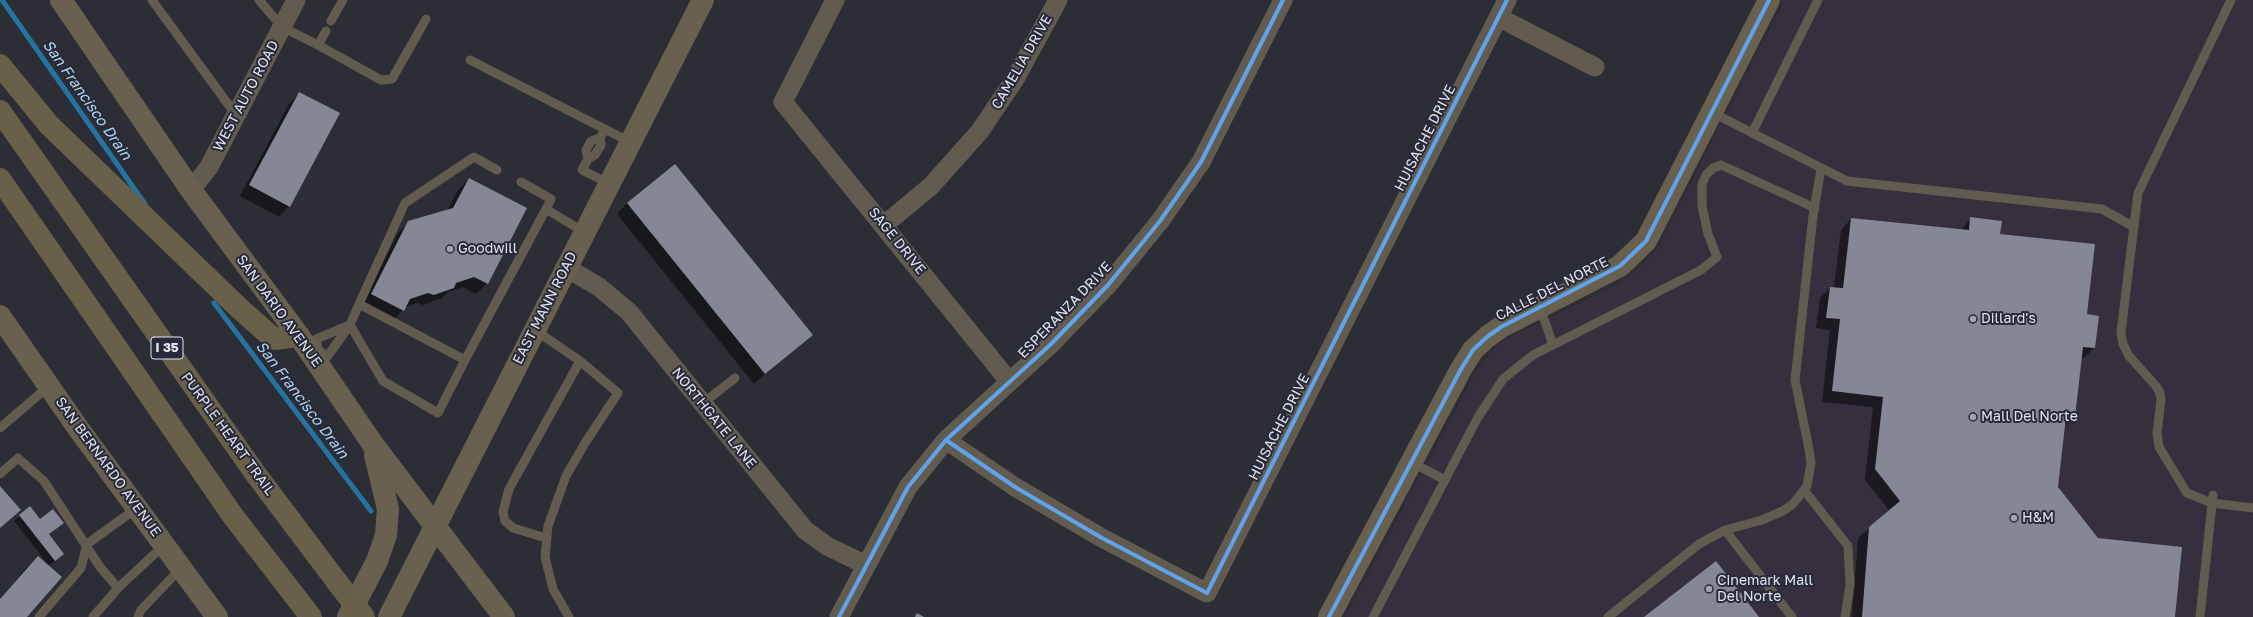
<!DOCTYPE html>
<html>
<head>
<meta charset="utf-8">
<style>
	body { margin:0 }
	canvas { display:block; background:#2c2d35 }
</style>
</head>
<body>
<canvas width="2253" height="617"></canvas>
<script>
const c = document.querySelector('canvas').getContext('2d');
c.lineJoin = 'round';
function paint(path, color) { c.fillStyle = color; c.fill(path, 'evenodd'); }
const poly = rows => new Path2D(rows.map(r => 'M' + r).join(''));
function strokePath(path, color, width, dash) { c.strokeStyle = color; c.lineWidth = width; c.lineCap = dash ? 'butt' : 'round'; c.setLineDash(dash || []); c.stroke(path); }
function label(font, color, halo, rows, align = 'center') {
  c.font = font + ' "Golos Text",sans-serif'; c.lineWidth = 4; c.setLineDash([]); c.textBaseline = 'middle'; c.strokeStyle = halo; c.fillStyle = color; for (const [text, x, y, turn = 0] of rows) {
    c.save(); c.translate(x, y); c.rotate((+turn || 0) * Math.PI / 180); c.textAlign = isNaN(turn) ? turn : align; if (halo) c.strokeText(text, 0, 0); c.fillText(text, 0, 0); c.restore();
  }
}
paint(poly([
	[1784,0,2253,0,2253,617,1345,617,1481,363,1495,347,1505,340,1615,285,1642,266,1657,249]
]), '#352f3e');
paint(poly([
	[299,93,289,206,279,217,240,196,289,104],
	[469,179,526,209,487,283,476,294,463,287,448,292,442,298,423,305,417,303,405,307,393,321,361,305,398,233,409,222,447,211,458,190],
	[627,203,811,335,754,384,617,214],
	[1971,218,1999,235,2086,315,2094,348,2084,358,2081,358,2074,417,2064,427,2057,487,2098,539,2174,617,1852,617,1858,538,1890,511,1865,480,1873,407,1822,402,1830,330,1816,328,1820,298,1830,288,1834,288,1841,230,1851,219,1960,231],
	[30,508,48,535,57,559,48,566,26,617,0,617,0,599,27,567,38,557,48,564,14,521]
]), '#0007');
strokePath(poly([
	[2,0,145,204],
	[214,303,371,511]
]), '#2473a0', 5);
paint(poly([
	[299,92,340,113,290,207,249,185],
	[675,164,813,335,765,374,627,203],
	[469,178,527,208,488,284,474,277,456,283,454,288,434,295,428,293,410,299,404,311,371,294,408,221,453,208],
	[1970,217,2002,221,2000,234,2095,244,2087,314,2099,316,2095,348,2083,347,2075,417,2066,417,2058,487,2098,538,2182,547,2175,617,1862,617,1869,527,1900,501,1875,469,1883,397,1832,391,1840,319,1826,318,1830,287,1843,288,1851,218,1969,230],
	[0,486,21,510,0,528],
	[30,506,40,519,53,509,64,523,49,534,64,554,55,561,19,515],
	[38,556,62,577,27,617,0,617,0,599],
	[1716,561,1759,617,1644,617],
	[917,613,924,617,915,617]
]), '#858794');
strokePath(poly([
	[152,0,236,115],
	[259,0,282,27,318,45,326,31],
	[2231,0,2138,193,2121,332,2123,344,2129,356,2156,386,2160,393,2161,400,2157,433,2159,447,2187,493,2212,503,2253,508],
	[331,21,343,0],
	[318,45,381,80,392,79,426,19],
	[470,60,630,142],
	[1713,113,1847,181,2102,209,2134,227],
	[1752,133,1818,0],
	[600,138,601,145,595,155,588,159,586,150,591,141,600,138,605,129],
	[588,159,582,170,608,183],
	[521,182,551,199,546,209],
	[359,304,405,203,474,157,497,170],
	[1540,307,1553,345],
	[350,325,316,339,318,349,327,357,350,325,359,304,465,360,546,209,584,232],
	[350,325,383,381,438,413,465,360],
	[535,330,580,361,618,393,585,443,566,476,548,526,545,557,553,589,569,617],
	[702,404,735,378],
	[0,428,49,386],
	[1411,462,1445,480],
	[0,474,18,458,44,481,100,567,118,588],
	[1804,490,1848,546,1850,585,1845,617],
	[1725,530,1792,617],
	[546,538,513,528,505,521,503,512,509,489,580,361],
	[39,617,81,568,87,544,137,508],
	[93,617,118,588,164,545],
	[138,617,141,610,181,568],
	[1373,617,1477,419,1503,379,1533,355,1701,270,1717,257,1708,234,1702,206,1702,184,1706,175,1713,168,1721,165,1815,208],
	[1608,617,1699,544,1725,530,1762,520,1783,511,1793,504,1807,486,1811,463,1809,449,1795,380,1813,216,1821,169],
	[2200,617,2213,495]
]), '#625c50', 9);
strokePath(poly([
	[835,0,783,102,1009,381],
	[1498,17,1595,67],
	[191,190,209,167,296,0],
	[884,225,931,186,980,131,1015,79,1058,0],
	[565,267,599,287,629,312,805,530,827,546,866,565],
	[946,440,1015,487,1102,538,1207,593,1507,0],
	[839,617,908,487,946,440,1051,344,1108,285,1160,221,1201,162,1283,0]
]), '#625c50', 19);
strokePath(poly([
	[61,0,191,190,299,336,372,443,504,617],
	[0,316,78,428,217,617],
	[348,617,377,561,386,535,388,509,375,455],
	[389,617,703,0],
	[1329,617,1461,369,1473,350,1487,337,1501,327,1620,266,1646,241,1769,0]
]), '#696150', 22);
strokePath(poly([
	[0,65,49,125,240,309,274,339,299,336],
	[0,111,255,473,337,582],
	[0,179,233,516,311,617]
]), '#69604a', 22);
strokePath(poly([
	[337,582,364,617]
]), '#69604a', 22);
strokePath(poly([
	[946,440,1015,487,1102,538,1207,593,1507,0],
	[839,617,908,487,946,440,1051,344,1108,285,1160,221,1201,162,1283,0],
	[1329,617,1461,369,1473,350,1487,337,1501,327,1620,266,1646,241,1769,0]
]), '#60a3ed', 4);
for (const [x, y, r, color] of [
	[450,249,4,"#a2a4ad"],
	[1973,319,4,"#a2a4ad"],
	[1973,417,4,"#a2a4ad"],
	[2014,518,4,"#a2a4ad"],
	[1709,589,4,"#a2a4ad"]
]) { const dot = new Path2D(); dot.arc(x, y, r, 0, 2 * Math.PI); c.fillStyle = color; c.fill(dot); strokePath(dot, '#282a39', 1.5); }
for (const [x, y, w] of [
	[167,348,32]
]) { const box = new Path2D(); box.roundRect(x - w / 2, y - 11, w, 22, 3); c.fillStyle = '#282a39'; c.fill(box); strokePath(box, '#e2e4ee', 1); }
label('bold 13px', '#e2e4ee', null, [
	["I 35",167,348]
]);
label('14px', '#e2e4ee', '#282a39', [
	["CAMELIA DRIVE",1022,62,-60],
	["WEST AUTO ROAD",246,96,-62],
	["HUISACHE DRIVE",1425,138,-63],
	["SAGE DRIVE",897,241,51],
	["CALLE DEL NORTE",1552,289,-27],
	["EAST MANN ROAD",545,308,-63],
	["ESPERANZA DRIVE",1065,310,-46],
	["SAN DARIO AVENUE",279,311,54],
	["NORTHGATE LANE",714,418,51],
	["HUISACHE DRIVE",1279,427,-63],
	["PURPLE HEART TRAIL",228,434,54],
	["SAN BERNARDO AVENUE",108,467,54]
]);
label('14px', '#e2e4ee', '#282a39', [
	["Goodwill",458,249],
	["Dillard's",1981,319],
	["Mall Del Norte",1981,417],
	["H&M",2022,518],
	["Cinemark Mall",1717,581],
	["Del Norte",1717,597]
], 'left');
label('italic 15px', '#aed5f0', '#282a39', [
	["San Francisco Drain",87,100,55],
	["San Francisco Drain",302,400,53]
]);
</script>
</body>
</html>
